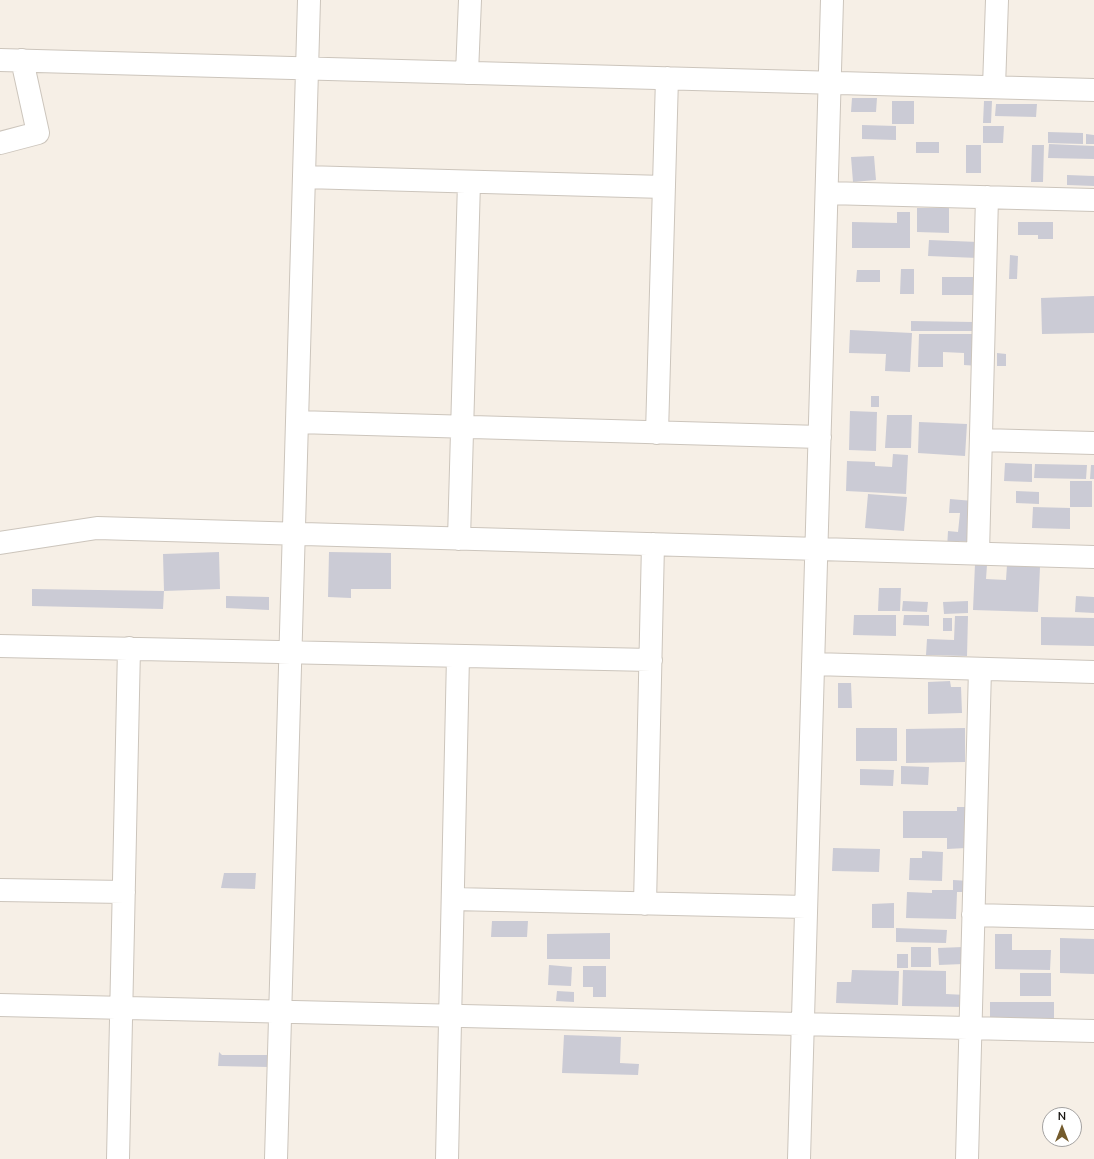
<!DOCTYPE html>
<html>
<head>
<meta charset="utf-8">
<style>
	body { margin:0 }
	#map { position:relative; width:1094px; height:1159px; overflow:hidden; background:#f6efe6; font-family:Mulish,sans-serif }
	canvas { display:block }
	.north { position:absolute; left:1042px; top:1107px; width:40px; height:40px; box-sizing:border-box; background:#fff; border:1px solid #a3a1a0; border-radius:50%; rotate:0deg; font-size:11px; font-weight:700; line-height:16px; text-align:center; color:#181512 }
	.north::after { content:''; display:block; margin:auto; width:14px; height:18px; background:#745b2c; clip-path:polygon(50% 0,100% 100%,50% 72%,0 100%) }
</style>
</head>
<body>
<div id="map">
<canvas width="1094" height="1159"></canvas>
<div class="north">N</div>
</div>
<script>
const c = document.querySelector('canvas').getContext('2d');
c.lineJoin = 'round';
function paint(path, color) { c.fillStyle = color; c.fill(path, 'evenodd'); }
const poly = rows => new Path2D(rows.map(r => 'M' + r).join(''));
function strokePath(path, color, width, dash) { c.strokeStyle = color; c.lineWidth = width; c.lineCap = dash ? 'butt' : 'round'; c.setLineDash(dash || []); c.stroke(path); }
paint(poly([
	[852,98,877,98,876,112,851,112],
	[892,101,914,101,914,124,892,124],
	[984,101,992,101,991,123,983,123],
	[996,104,1037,104,1036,117,995,116],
	[862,125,896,126,896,140,862,139],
	[983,126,1004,126,1003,143,983,143],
	[1048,132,1083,133,1083,144,1048,143],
	[1086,134,1094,135,1094,144,1086,144],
	[916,142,939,142,939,153,916,153],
	[1049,144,1094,146,1094,159,1048,158],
	[966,145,981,145,981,173,966,173],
	[1032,145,1044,145,1043,182,1031,182],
	[874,156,876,180,853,182,851,157],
	[1067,175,1094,176,1094,186,1067,185],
	[917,208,949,208,949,233,917,232],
	[897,212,910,212,910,248,852,248,852,222,897,223],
	[1018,222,1053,222,1053,239,1038,239,1038,235,1018,235],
	[929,240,978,242,978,258,928,256],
	[1010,255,1018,256,1017,279,1009,279],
	[901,269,914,269,914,294,900,294],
	[857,270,880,270,880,282,856,282],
	[942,277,977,277,977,295,942,295],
	[1094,296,1094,333,1042,334,1041,298],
	[911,321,973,322,972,331,911,331],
	[850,330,912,333,910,372,885,371,886,354,849,353],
	[919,334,980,334,979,366,964,365,964,353,943,352,943,367,918,367],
	[997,353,1006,354,1006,366,997,366],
	[871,396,879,396,879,407,871,407],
	[850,411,877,412,876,451,849,450],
	[887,415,912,415,911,448,885,448],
	[919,422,967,424,965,456,918,453],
	[893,454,908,455,906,494,846,491,847,461,875,462,875,466,892,467],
	[1005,463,1032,464,1032,482,1004,481],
	[1035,464,1087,465,1086,479,1034,478],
	[1091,465,1094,465,1094,479,1090,479],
	[1070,481,1092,481,1092,507,1070,507],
	[1016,491,1039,492,1039,504,1016,503],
	[868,494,907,497,904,531,865,528],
	[950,499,973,501,970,542,959,541,959,550,947,549,948,531,958,532,960,513,949,513],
	[1033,507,1070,508,1070,529,1032,528],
	[219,552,220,589,164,591,163,554],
	[329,552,391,553,391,589,351,589,351,598,328,597],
	[975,564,987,565,986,579,1006,580,1007,565,1040,567,1038,612,973,610],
	[879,588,901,588,900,611,878,611],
	[32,589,164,591,163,609,32,606],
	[226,596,269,597,269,610,226,608],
	[1076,596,1094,597,1094,613,1075,612],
	[903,601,928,602,927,612,902,611],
	[968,601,968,613,944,614,943,602],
	[854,615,896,615,896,636,853,635],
	[904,615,929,615,929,626,903,625],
	[955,616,968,616,967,656,926,655,927,639,954,640],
	[1041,617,1094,618,1094,646,1041,645],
	[943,618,952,618,952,631,943,631],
	[950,681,951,687,961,687,962,713,928,714,928,682],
	[838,683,851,683,852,708,838,708],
	[856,728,897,728,897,761,856,761],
	[965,728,965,762,906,763,906,729],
	[901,766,929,767,928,785,901,784],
	[860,769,894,770,893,786,860,785],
	[957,807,965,807,966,848,947,849,947,838,903,838,903,811,957,811],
	[833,848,880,849,879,872,832,871],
	[922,851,943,852,942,881,909,880,910,858,922,858],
	[224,873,256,873,255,889,221,888],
	[953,880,970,881,970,892,957,892,956,919,906,918,907,892,932,893,932,890,953,890],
	[894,903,894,928,872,928,872,904],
	[492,921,528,921,527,937,491,937],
	[896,928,947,930,946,943,896,942],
	[610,933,610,959,547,959,547,934],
	[995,934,1012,934,1012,950,1051,950,1050,970,995,969],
	[1060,938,1094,939,1094,974,1060,973],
	[911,947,931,947,931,967,911,967],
	[963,947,963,964,939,965,938,948],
	[897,954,908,954,908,968,897,968],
	[549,965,572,967,571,986,548,985],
	[583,966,606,966,606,997,593,997,593,987,583,987],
	[852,970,899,971,898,1005,836,1003,837,982,851,982],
	[903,970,946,971,946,994,966,995,965,1007,902,1006],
	[1020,973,1051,973,1051,996,1020,996],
	[557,991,574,992,574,1002,556,1001],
	[990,1002,1054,1002,1054,1019,990,1018],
	[564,1035,621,1037,620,1063,639,1064,638,1075,562,1073],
	[219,1052,222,1055,269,1055,269,1067,218,1066]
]), '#cbcbd5');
const minor = poly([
	[0,60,1094,90],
	[467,73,470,0],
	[994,87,997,0],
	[0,143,38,133,22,60],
	[304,177,664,187],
	[827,193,1094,200],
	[297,422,820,437],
	[657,433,667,78],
	[981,440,1094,443],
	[459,539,469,182],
	[0,543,97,528,1094,557],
	[978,553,987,197],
	[0,646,651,660],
	[813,664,1094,672],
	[0,890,124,892],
	[453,899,806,907],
	[645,904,653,544],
	[973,915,1094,918],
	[0,1005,1094,1031],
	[118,1159,129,648],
	[276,1159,309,0],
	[447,1159,458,656],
	[799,1159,832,0],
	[967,1159,980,669]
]);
strokePath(minor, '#ccc5bc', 24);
strokePath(minor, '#fff', 22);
</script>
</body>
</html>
